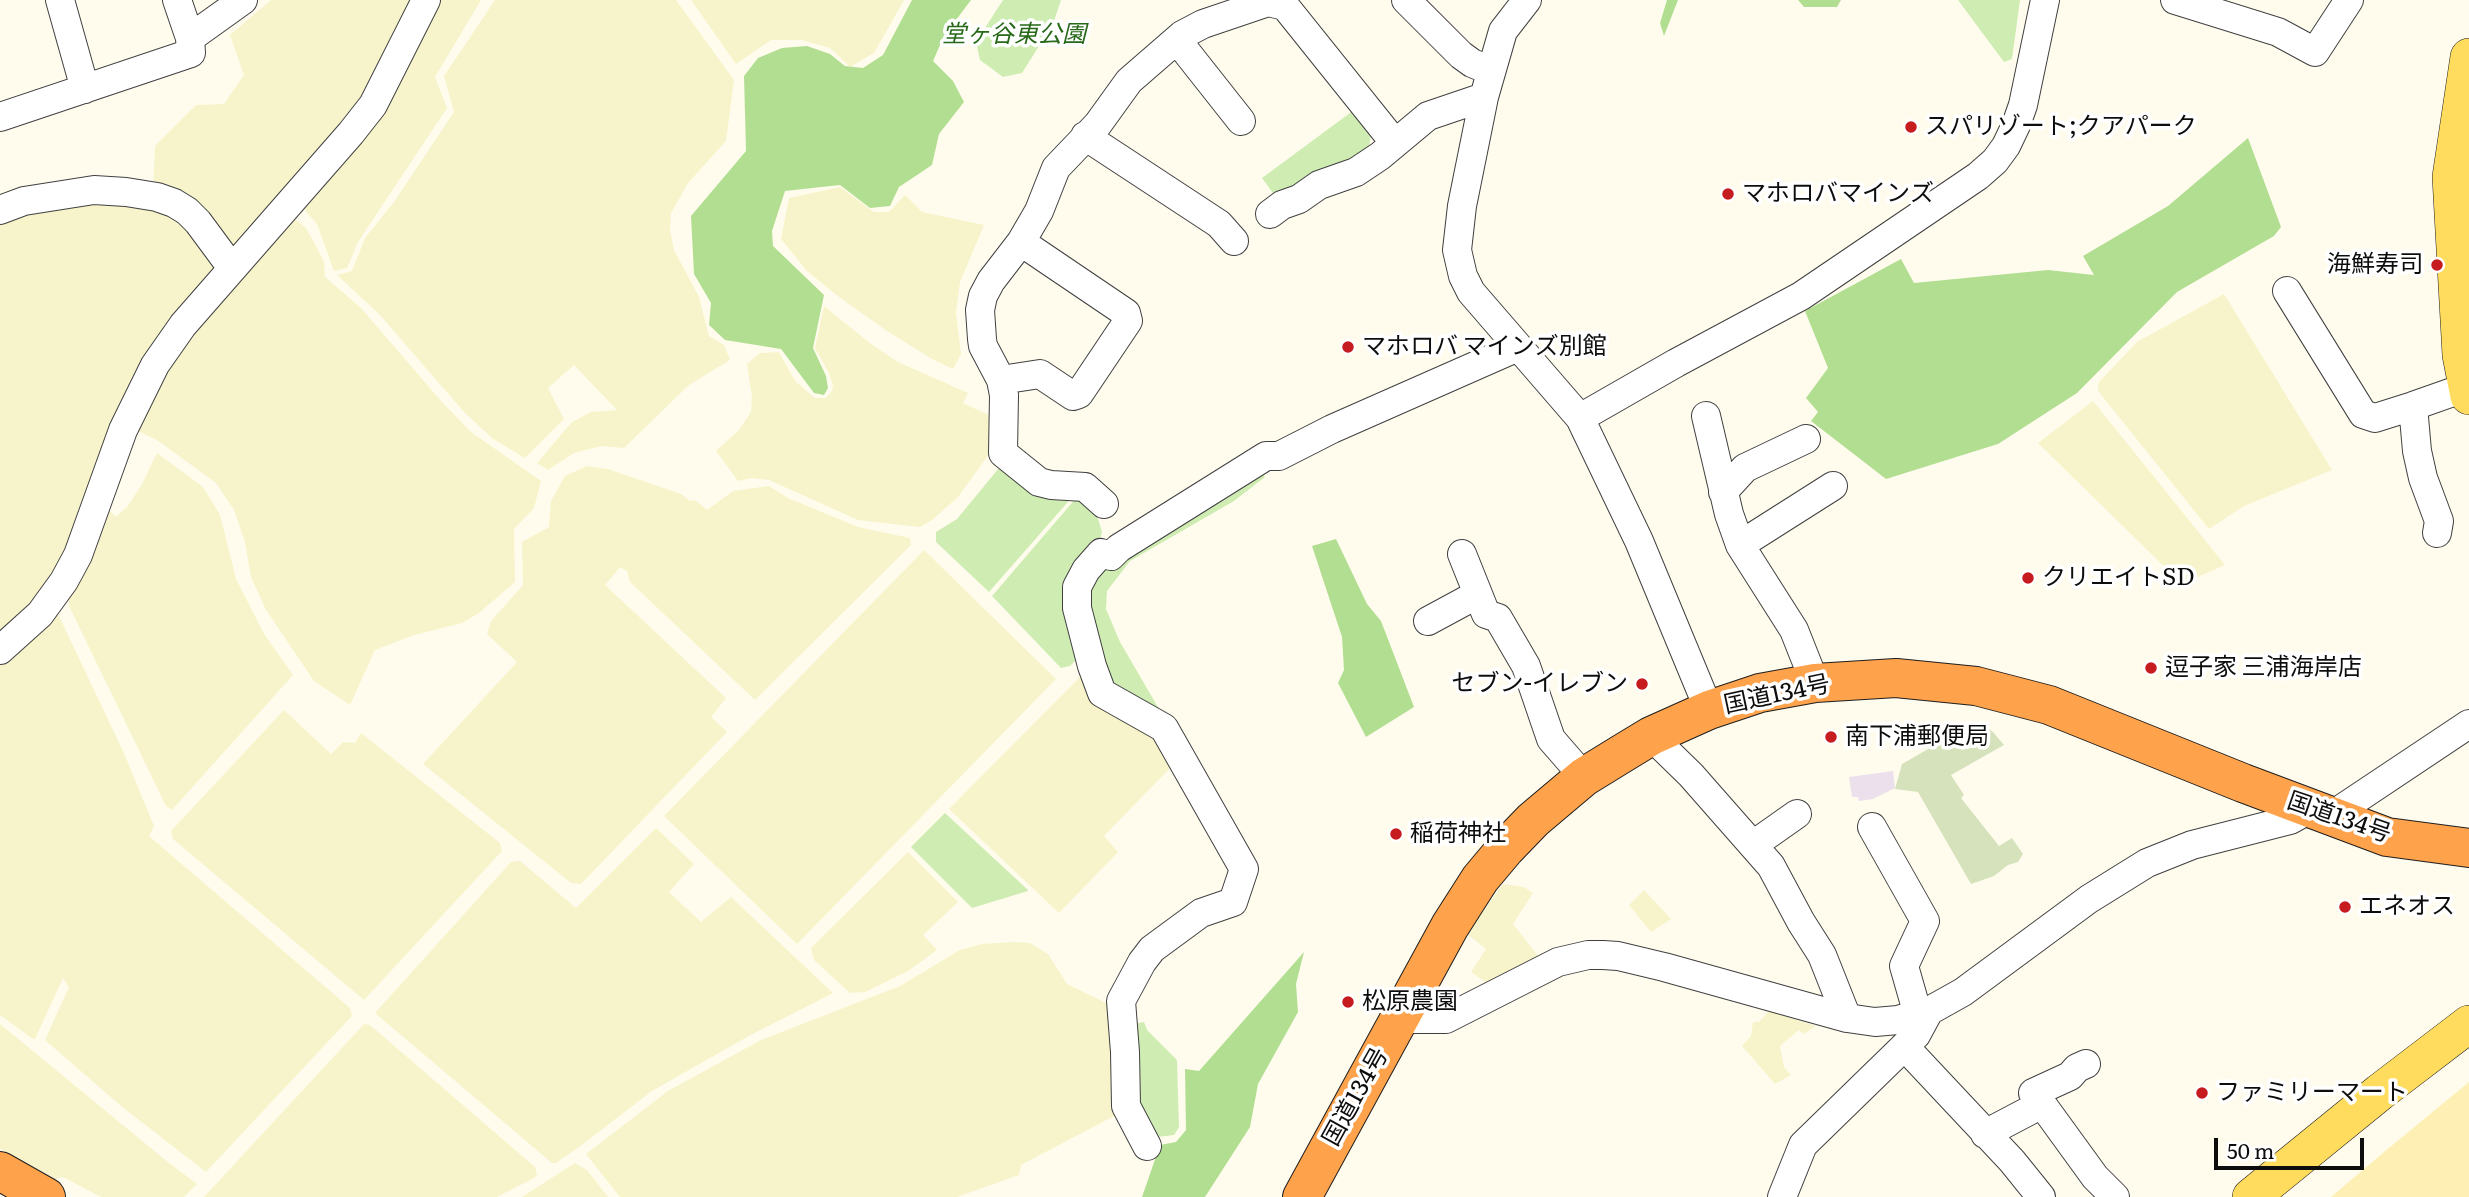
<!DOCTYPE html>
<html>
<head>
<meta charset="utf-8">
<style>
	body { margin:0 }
	#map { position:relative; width:2469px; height:1197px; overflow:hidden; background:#fffced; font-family:Literata,serif }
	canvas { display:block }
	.scale { position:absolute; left:2214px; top:1138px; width:150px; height:32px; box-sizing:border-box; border:4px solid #0d0d0d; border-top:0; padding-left:9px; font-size:21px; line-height:24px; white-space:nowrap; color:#0d0d0d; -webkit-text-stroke:5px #fff; paint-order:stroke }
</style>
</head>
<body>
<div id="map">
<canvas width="2469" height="1197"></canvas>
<div class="scale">50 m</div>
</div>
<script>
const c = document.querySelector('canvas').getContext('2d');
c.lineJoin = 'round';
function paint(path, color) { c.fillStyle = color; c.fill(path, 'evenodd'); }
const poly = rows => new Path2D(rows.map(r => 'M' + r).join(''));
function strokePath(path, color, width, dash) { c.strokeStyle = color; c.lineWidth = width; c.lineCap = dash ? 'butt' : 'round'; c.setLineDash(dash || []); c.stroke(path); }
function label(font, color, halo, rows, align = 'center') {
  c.font = font + ' Literata,"Noto Sans JP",serif'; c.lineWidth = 7; c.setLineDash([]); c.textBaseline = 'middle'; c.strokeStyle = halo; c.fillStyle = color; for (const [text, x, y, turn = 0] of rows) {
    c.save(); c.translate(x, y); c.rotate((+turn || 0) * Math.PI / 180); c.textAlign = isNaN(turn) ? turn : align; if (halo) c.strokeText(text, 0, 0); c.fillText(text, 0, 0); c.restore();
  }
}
paint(poly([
	[1893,771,1895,788,1873,799,1859,801,1858,797,1852,797,1849,777]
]), '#ebe0ec');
paint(poly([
	[271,0,414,0,361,103,230,254,153,191,155,146,196,105,224,104,244,75,230,35],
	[441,0,481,0,435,77,447,108,358,242,347,268,334,271,317,224,302,207,409,62],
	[495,0,676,0,734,80,726,141,688,183,671,213,670,230,674,250,699,297,709,336,724,345,730,360,689,385,624,448,601,446,574,453,548,470,537,463,572,422,591,412,617,410,574,365,548,388,564,419,525,458,493,439,464,412,379,314,337,275,352,271,365,238,394,202,454,112,444,76],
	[691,0,904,0,874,53,850,67,830,48,802,40,771,40,736,64],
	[840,187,874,212,889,212,905,195,922,212,984,225,960,282,956,312,961,354,953,369,932,359,887,331,839,297,807,271,781,239,789,198],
	[98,197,173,210,218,265,62,566,28,613,0,637,0,220],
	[291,216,306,228,317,248,324,262,325,277,361,308,442,402,471,432,541,481,534,508,514,529,515,582,479,613,462,623,414,635,375,650,350,705,314,681,266,610,251,577,245,542,234,510,216,483,157,440,136,430,177,346],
	[2224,294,2332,470,2244,506,2209,529,2098,391,2099,382,2137,342],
	[824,306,871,344,898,362,968,393,963,403,993,417,993,445,987,457,958,497,932,520,920,527,858,520,769,480,751,478,738,481,716,451,739,430,751,412,752,397,747,364,760,353,779,352,795,381,815,398,826,398,832,391,833,386,830,375,815,348],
	[2093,401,2225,565,2182,584,2038,443],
	[157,453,203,487,220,515,236,579,264,634,293,675,172,810,166,806,69,606,68,593,105,507,116,517,127,507,141,486],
	[587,466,608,469,681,494,690,501,695,500,707,510,733,491,769,486,788,498,858,527,910,538,911,545,755,700,630,582,627,571,620,567,605,585,726,698,711,717,727,732,581,884,571,883,423,764,517,662,487,634,491,621,523,585,522,542,549,527,551,501,565,476],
	[924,550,1056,679,797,944,664,816],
	[57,612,123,751,154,826,149,836,350,1008,352,1016,206,1172,121,1106,45,1040,69,987,63,978,35,1039,33,1039,0,1015,0,659],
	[1080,677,1088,680,1154,732,1172,766,1104,836,1118,852,1059,913,949,809],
	[284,710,331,754,343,742,355,743,361,733,500,843,502,851,364,1000,173,839,171,831],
	[656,828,694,864,669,892,701,922,731,897,833,993,747,1037,652,1091,579,1147,556,1163,552,1163,375,1013,511,862,520,861,576,908],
	[908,852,958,902,923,935,937,950,908,971,865,992,850,993,814,960,811,948],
	[1503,884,1524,887,1533,893,1513,924,1539,957,1490,985,1471,972,1486,949,1467,934],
	[1644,890,1671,919,1651,932,1629,905],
	[1015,942,1030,943,1048,954,1067,984,1110,1005,1116,1115,1021,1165,1019,1175,957,1197,620,1197,586,1154,668,1091,761,1040,900,986,960,950,982,944],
	[1769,1011,1816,1026,1804,1034,1799,1030,1780,1046,1784,1067,1791,1075,1775,1084,1742,1046,1751,1036,1753,1022,1759,1022],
	[0,1024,169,1163,197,1184,184,1197,101,1197,63,1177,56,1179,0,1149],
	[364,1024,370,1025,535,1167,537,1175,534,1178,497,1197,204,1197],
	[575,1163,587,1170,608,1197,522,1197]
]), '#f7f4cb');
paint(poly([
	[1003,0,1061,0,1053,24,1022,73,1003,77,980,60,976,42],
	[1958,0,2020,0,2012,59,2004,62],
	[1354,110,1371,133,1368,156,1275,196,1262,178],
	[1257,465,1265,477,1234,501,1130,561,1107,591,1106,609,1120,642,1166,721,1106,689,1083,582],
	[999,468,1011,469,1074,495,989,592,936,542,936,532,957,519],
	[1077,497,1096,512,1102,532,1097,549,1082,654,1070,666,1061,668,992,596],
	[945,813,1028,890,1028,891,972,908,911,847],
	[1144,1022,1147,1030,1177,1060,1179,1127,1174,1135,1157,1137,1137,1102,1134,1024]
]), '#cfecb3');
paint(poly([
	[912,0,971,0,944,36,933,61,953,81,964,102,939,134,932,165,899,187,890,206,870,208,840,185,785,191,772,231,773,246,824,295,813,348,826,376,828,388,824,395,814,393,781,349,725,340,709,325,711,303,694,274,691,216,746,151,744,76,758,58,782,48,807,46,830,54,845,66,863,68,883,55],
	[1667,0,1678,0,1664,36,1660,23],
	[1798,0,1841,0,1837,7,1804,7],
	[2248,138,2281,227,2274,236,2177,292,2077,393,1998,444,1886,479,1811,421,1818,412,1806,398,1828,368,1805,311,1901,259,1914,283,2048,270,2094,275,2083,256,2168,206],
	[1336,539,1367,604,1381,621,1414,707,1366,737,1338,683,1344,670,1342,637,1312,546],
	[1304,952,1296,984,1298,1012,1258,1084,1250,1127,1205,1197,1142,1197,1160,1145,1176,1142,1186,1130,1185,1069,1199,1071]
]), '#b2de92');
paint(poly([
	[2469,1082,2469,1197,2331,1197,2384,1152]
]), '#fef0b5');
paint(poly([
	[1977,721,1993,732,2004,745,1951,775,1964,795,1961,798,1999,846,2012,838,2023,854,2018,862,2008,865,1994,876,1971,884,1918,792,1895,789,1902,764]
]), '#d5e2bc');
const minor = poly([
	[60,0,85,89],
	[1406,0,1461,55,1472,63,1491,71],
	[1527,0,1503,31,1484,97,1462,206,1457,250,1463,276,1471,292,1580,418,1639,541,1709,710],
	[2175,0,2278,32,2315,52,2349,0],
	[190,38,243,0],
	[1177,40,1241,121],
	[0,117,191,53,190,38,177,0],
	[1085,136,1219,224,1234,241],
	[0,210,24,201,94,190,126,192,157,197,174,203,187,211,198,222,232,268],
	[1270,214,1282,205,1299,199,1319,185,1356,172,1380,156,1428,116,1484,97],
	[2287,291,2363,414,2375,418,2413,406],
	[1001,380,1040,374,1073,396,1079,394,1128,321,1126,313,1021,242],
	[1706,416,1729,514,1740,545,1794,630,1815,683],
	[1580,418,1676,363,1801,296,1978,176,1995,161,2006,146,2016,125,2023,105,2045,0],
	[1723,492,1745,468,1806,439],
	[1104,504,1085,487,1051,485,1039,482,1003,453,1004,395,1001,380,983,346,982,339,980,310,983,296,991,281,1021,242,1039,211,1056,168,1098,124,1129,81,1182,35,1203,24,1268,2,1285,6,1394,142],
	[2437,533,2439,521,2423,478,2417,451,2413,406,2467,387],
	[1740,545,1833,486],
	[1462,554,1486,614,1498,618,1526,666,1551,739,1584,777],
	[1428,621,1478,594],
	[0,650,40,614,64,581,78,555,123,430,155,365,183,325,351,133,373,105,426,0],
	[1651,736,1691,775,1771,866,1801,922,1822,955,1847,1018],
	[2331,816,2469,724],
	[1872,827,1925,921,1904,966,1918,1015],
	[1753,845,1797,814],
	[1399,1019,1446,1019,1558,962,1588,955,1603,955,1618,956,1664,967,1847,1018,1875,1022,1898,1020,1929,1011,1963,992,2089,899,2147,863,2192,845,2290,820,2310,809],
	[1905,1047,2012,1161,2041,1197],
	[2042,1104,2033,1093,2070,1076,2077,1068,2086,1064],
	[1985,1134,2042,1104,2095,1177,2115,1197],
	[1147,1146,1126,1106,1125,1052,1121,1001,1142,962,1152,949,1201,913,1233,902,1244,869,1164,728,1102,693,1092,666,1077,608,1077,587,1086,570,1101,553,1111,556,1119,548,1266,456,1279,456,1332,429,1518,347],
	[1782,1197,1803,1145,1916,1035,1929,1011]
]);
const major = poly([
	[2469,57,2451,177,2461,355,2469,396],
	[2251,1197,2380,1092,2469,1024]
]);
const highway = poly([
	[0,1171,46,1197],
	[1302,1197,1450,926,1480,879,1506,848,1533,820,1584,777,1623,753,1651,736,1709,710,1760,693,1815,683,1896,678,1976,686,2049,705,2243,783,2387,837,2469,848]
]);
strokePath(minor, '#404040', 30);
strokePath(major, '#1e1e1e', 38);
strokePath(highway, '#1e1e1e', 40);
strokePath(minor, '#fff', 28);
strokePath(major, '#ffdc5d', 37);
strokePath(highway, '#fea24b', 38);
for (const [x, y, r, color] of [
	[1911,127,7,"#c61b1f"],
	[1728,194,7,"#c61b1f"],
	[2437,265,7,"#c61b1f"],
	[1348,347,7,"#c61b1f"],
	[2028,578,7,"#c61b1f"],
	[2151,668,7,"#c61b1f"],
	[1642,684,7,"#c61b1f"],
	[1831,737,7,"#c61b1f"],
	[1396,834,7,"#c61b1f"],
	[2345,907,7,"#c61b1f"],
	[1348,1002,7,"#c61b1f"],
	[2202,1093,7,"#c61b1f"]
]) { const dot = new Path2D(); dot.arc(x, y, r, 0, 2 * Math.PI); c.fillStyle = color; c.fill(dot); strokePath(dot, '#fff', 2.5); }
label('italic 24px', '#276919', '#fff', [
	["堂ヶ谷東公園",1014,35]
]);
label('24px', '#0d0d0d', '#fff', [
	["スパリゾート;クアパーク",1925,127],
	["マホロバマインズ",1742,194],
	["海鮮寿司",2423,265,"right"],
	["マホロバ マインズ別館",1362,347],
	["クリエイトSD",2042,578],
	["逗子家 三浦海岸店",2165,668],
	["セブン-イレブン",1628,684,"right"],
	["南下浦郵便局",1845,737],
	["稲荷神社",1410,834],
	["エネオス",2359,907],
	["松原農園",1362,1002],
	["ファミリーマート",2216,1093]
], 'left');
label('24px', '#0d0d0d', '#fff', [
	["国道134号",1777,695,-12],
	["国道134号",2339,818,19],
	["国道134号",1356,1097,-61]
]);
</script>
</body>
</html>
